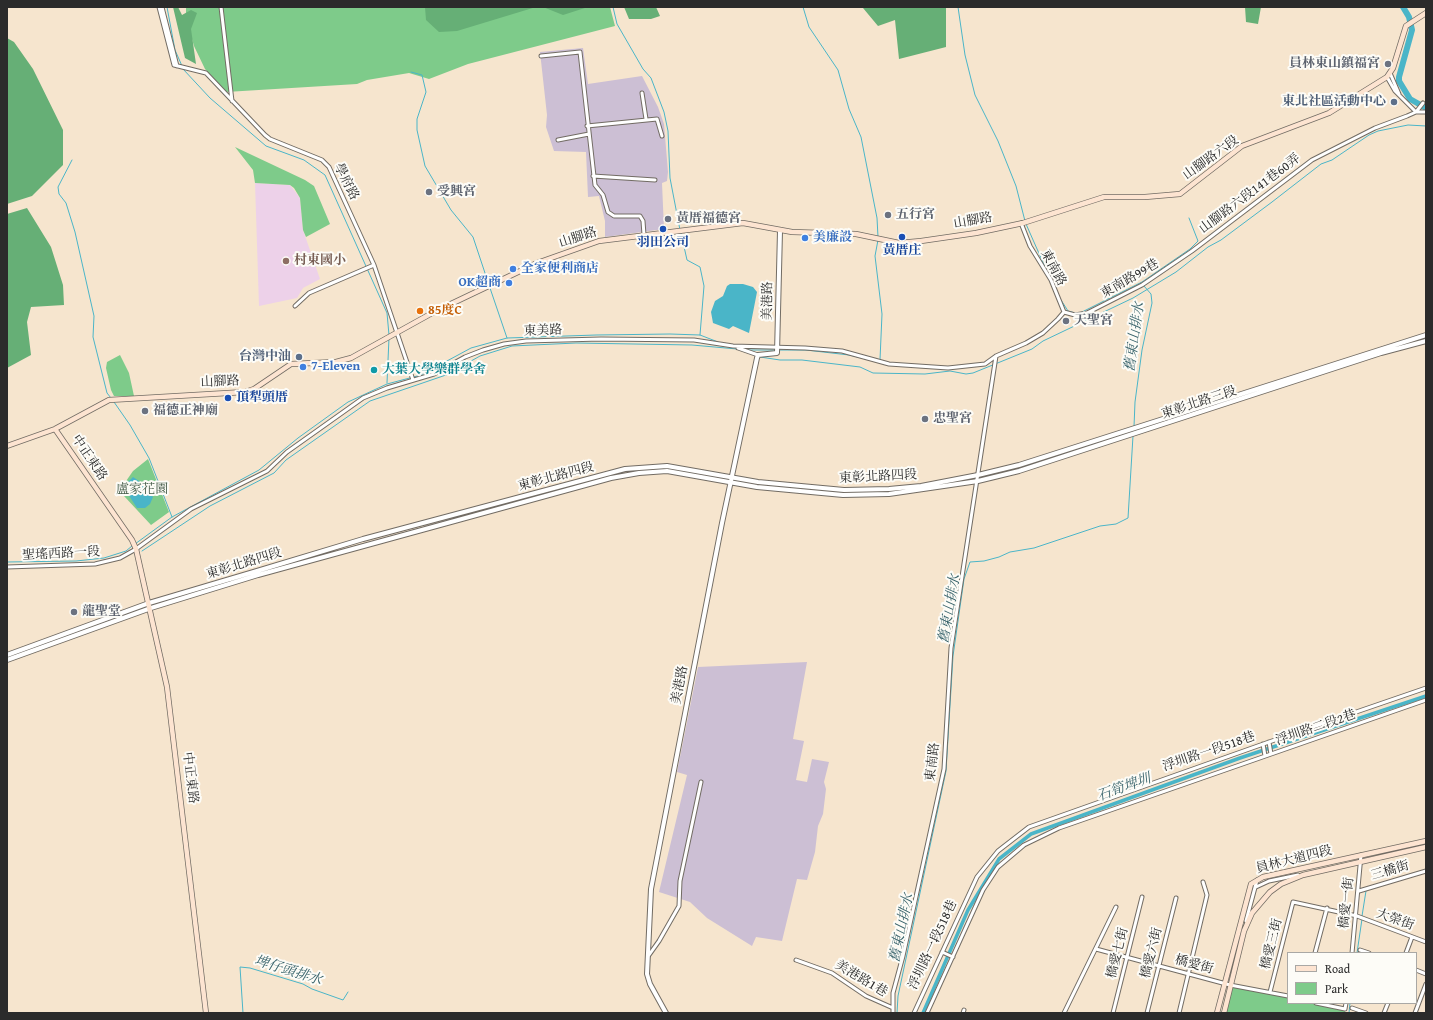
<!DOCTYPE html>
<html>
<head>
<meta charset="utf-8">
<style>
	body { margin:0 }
	#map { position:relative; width:1433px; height:1020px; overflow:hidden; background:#f6e5ce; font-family:"Gentium Book Plus",serif }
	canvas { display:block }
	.frame { position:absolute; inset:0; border:8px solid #2b2b2b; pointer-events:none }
	.legend { position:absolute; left:1287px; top:952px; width:130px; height:52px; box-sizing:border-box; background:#fdfcf7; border:1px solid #a9a8a5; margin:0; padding:5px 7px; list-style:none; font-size:12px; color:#2b2b2b }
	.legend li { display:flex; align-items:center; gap:8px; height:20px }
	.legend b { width:20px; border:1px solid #a9a8a5 }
</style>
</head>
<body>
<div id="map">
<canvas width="1433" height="1020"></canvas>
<div class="frame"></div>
<ul class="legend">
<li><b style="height:5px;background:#fde4d1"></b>Road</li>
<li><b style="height:11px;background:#7ecb8a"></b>Park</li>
</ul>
</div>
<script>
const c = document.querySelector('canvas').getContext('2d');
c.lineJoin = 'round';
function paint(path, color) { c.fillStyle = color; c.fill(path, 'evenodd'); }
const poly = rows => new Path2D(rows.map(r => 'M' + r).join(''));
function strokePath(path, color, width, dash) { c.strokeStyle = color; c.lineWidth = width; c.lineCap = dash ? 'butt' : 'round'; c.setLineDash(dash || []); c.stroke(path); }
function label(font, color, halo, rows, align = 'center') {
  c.font = font + ' "Gentium Book Plus","Noto Serif TC",serif'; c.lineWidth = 4; c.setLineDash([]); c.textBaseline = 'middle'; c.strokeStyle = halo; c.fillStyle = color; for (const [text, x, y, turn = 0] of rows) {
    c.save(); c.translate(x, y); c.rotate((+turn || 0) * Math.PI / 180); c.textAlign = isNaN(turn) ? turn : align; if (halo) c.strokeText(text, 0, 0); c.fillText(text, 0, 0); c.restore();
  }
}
paint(poly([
	[255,183,290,185,300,198,303,230,320,279,303,288,297,298,259,306]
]), '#edd1e9');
paint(poly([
	[583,48,588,84,642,76,658,107,664,124,668,172,667,181,662,183,664,229,605,237,605,221,599,196,588,197,586,152,554,151,546,127,547,115,540,52],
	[807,662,793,739,804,741,796,780,807,782,812,759,829,762,824,782,826,789,823,814,818,826,815,852,807,880,797,879,782,941,756,937,752,946,707,918,690,902,659,892,687,775,677,772,698,667]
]), '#ccbfd4');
paint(poly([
	[186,7,610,7,615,26,468,64,429,79,409,73,367,80,357,84,226,92,205,69,194,46,186,19],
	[235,147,305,180,314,186,330,224,306,237,303,230,300,198,294,188,290,185,255,183,253,170],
	[120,355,129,373,134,396,114,396,111,390,106,368,107,362],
	[148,459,169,512,151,525,124,496,122,487,133,471],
	[1230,985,1288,996,1288,1003,1316,1003,1345,1009,1345,1013,1224,1013]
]), '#7ecb8a');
paint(poly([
	[173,7,178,7,182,15,191,10,197,13,191,29,196,64,185,58],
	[425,7,536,7,457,31,439,32,426,20],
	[543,7,588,7,563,15],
	[624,7,656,7,660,16,651,19,629,19],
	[856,7,946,7,946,47,899,59,895,20,878,26,863,8],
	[1245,7,1261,7,1258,24,1246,22],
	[7,38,14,42,33,69,63,130,63,165,32,196,7,204],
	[27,208,51,247,63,285,64,305,31,307,27,322,31,355,7,368,7,214]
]), '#66af76');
paint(poly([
	[730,284,743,284,753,287,757,292,749,333,733,326,729,329,713,323,711,312,715,301,723,296,727,286],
	[133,477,139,481,153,497,150,504,145,508,137,508,126,491,127,483]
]), '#4ab5c8');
strokePath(poly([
	[167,7,175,50,182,66],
	[613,7,617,24,643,69,651,78,664,112,668,131,670,178,680,230],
	[803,7,809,27,838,70,849,109,861,137,877,218,878,237],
	[958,7,965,55,975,95,998,141,1016,186,1025,221],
	[183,69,210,98,266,146,304,160,325,175,387,313,389,335],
	[411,72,422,75,426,92,417,119,417,130,425,166,451,210,473,237,489,285],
	[72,160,58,187,59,194,66,203,75,232,94,316,93,337,107,393,111,398],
	[1026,224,1045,267],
	[681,233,687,260,700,267,704,286,700,335],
	[878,240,875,256,882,314,880,360],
	[490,288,507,338],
	[1061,300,1068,311,1075,313],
	[1080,313,1142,282,1190,249,1198,241,1189,218],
	[747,350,776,350],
	[779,350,806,350,849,355,875,361],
	[760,357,780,360,802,360,860,367,873,373,925,374,950,371,966,374,973,373,1032,349,1043,341,1133,298,1176,272,1208,247,1221,240,1272,202,1321,164,1332,160,1369,135,1378,131,1408,125,1426,126],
	[387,383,389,338],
	[114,402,130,425,149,458,172,517],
	[1134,427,1135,402,1142,350,1152,303,1151,294,1144,286],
	[135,544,172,517,259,470,298,438,348,402,387,384,421,375,471,348,507,338,596,335,670,334,700,335,718,342],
	[142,551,210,506,274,473,286,460,370,401,446,375,480,356,512,346,576,343,692,345,737,349,757,356],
	[7,562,76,561,104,558,126,551,132,546],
	[1362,916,1366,891],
	[1357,953,1362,919],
	[243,1013,240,967,250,968,303,984,312,989,343,1000,348,992],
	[897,1013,898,996,946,771,953,656,964,579,970,562,984,561,999,557,1010,552,1034,548,1100,526,1116,524,1128,518,1133,436],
	[1349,1013,1350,1003]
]), '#4ab5c8', 1);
strokePath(poly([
	[923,1013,968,910,999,859,1031,834,1240,758,1426,696]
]), '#4ab5c8', 3.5);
strokePath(poly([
	[1403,7,1409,17,1412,30,1399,77,1399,81,1410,99,1426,108]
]), '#4ab5c8', 6);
const minor = poly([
	[159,7,174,65,206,73,265,135,270,139,322,160,329,167,374,265,413,380],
	[162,7,177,66],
	[221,7,232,101],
	[541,56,580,52,595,185,603,195,608,212,614,216,640,216,643,221,644,235],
	[1390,73,1399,94],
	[1387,77,1395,91,1416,112,1426,112],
	[642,93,646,119],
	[587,126,657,119,662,136],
	[558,140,589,134],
	[593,176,655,180],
	[1021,223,1030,246,1051,280,1064,312],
	[295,306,309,293,374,265],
	[1064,312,1075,315,1087,313,1142,285,1192,251,1312,160,1375,128,1407,116,1416,112,1423,103],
	[738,348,758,355],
	[7,567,95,564,120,558,136,549,191,509,267,471,287,452,363,398,387,388,434,374,465,357,483,350,504,344,526,341,601,339,694,340,733,346,805,348,842,351,889,364,948,368,985,364,996,356,1026,343,1043,333,1058,319,1064,312],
	[1269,742,1271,754],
	[1263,744,1265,756],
	[1256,887,1269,881,1298,875],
	[1359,891,1426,871],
	[1246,921,1257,880],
	[1096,949,1230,985,1288,996],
	[1360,950,1369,953],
	[942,952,953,957],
	[1315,953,1327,908],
	[1352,953,1361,855],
	[1406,953,1412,937],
	[649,955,659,941,679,906,680,881,701,782],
	[796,960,832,973,866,996,893,1008],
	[1416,970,1426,974],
	[1270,992,1293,902,1357,916,1426,942],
	[1316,1003,1345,1009,1346,1003],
	[1352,1008,1366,1013],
	[893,1013,893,993,903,956,944,769,951,648,996,356],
	[914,1013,977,877,998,851,1029,827,1269,742,1426,688],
	[927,1013,983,890,998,867,1024,845,1059,828,1426,700],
	[963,1013,964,1010],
	[1064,1013,1116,907],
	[1113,1013,1142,897],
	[1147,1013,1176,898],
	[1179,1013,1207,895,1203,882],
	[1384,1013,1388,1003],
	[1415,1013,1426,984]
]);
const tertiary = poly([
	[7,655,149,603,257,571,363,539,625,469,667,466,758,482,844,490,889,489,921,486,978,475,1019,465,1426,335],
	[7,660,151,608,258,575,611,478,639,473,667,471,757,487,843,495,889,494,978,481,1019,471,1381,353,1426,341],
	[666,1013,650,984,647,974,651,889,722,523,757,358,758,355,777,353,780,231]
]);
const secondary = poly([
	[55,429,132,540,136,549,167,687,206,1013],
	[7,446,55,429,109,400,245,392,254,389,291,364,336,362,351,358,434,312,537,263,599,241,743,223,792,232,856,234,899,243,921,241,976,233,1023,223,1104,197,1145,197,1180,194,1242,146,1329,113,1387,77,1393,68,1406,26,1426,13],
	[1217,1013,1251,884,1263,877,1426,841],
	[1224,1013,1244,931,1252,913,1270,892,1281,884,1303,875,1426,847]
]);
strokePath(minor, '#726c64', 5);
strokePath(tertiary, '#726c64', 6);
strokePath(secondary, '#726c64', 6);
strokePath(minor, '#fff', 3);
strokePath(tertiary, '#fff', 4);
strokePath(secondary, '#fde4d1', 4.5);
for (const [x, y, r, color] of [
	[1388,64,4,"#6b7280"],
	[1394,102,4,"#5c6f8a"],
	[429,192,4,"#6b7280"],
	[888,215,4,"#6b7280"],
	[668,219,4,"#6b7280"],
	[663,229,4,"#1a4fb4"],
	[902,237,4,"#1a4fb4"],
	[805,238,4,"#3f7fe0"],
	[286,261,4,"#8d6e63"],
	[513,269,4,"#3f7fe0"],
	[509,283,4,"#3f7fe0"],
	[420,311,4,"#e8710a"],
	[1066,321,4,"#6b7280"],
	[299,357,4,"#5c6f8a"],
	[303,367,4,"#3f7fe0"],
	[374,370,4,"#0f9aa8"],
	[228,398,4,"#1a4fb4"],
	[145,411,4,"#6b7280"],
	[925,419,4,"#6b7280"],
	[74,612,4,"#6b7280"]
]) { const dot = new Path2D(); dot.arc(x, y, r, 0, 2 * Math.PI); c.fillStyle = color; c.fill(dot); strokePath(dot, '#fdfcf7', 1.5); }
label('bold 13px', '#5b616d', '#fdfcf7', [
	["員林東山鎮福宮",1380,64,"right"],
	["受興宮",437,192],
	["五行宮",896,215],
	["黃厝福德宮",676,219],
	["天聖宮",1074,321],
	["福德正神廟",153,411],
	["忠聖宮",933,419],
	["龍聖堂",82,612]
], 'left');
label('bold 13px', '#4e5e75', '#fdfcf7', [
	["東北社區活動中心",1386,102],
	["台灣中油",291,357]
], 'right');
label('13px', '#2b2b2b', '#fdfcf7', [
	["山腳路六段",1211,158,-36],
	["學府路",346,182,63],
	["山腳路六段141巷60弄",1250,194,-37],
	["山腳路",973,221,-10],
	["山腳路",578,238,-18],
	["東南路",1053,268,62],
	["東南路99巷",1130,279,-30],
	["美港路",768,301,-89],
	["東美路",543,331,-2],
	["山腳路",220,382,-3],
	["東彰北路三段",1199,403,-18],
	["中正東路",89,458,56],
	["東彰北路四段",556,477,-15],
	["東彰北路四段",878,477,-3],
	["聖瑤西路一段",61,554,-3],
	["東彰北路四段",244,564,-17],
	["美港路",680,685,-79],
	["浮圳路二段2巷",1316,728,-19],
	["浮圳路一段518巷",1209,752,-19],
	["東南路",933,762,-83],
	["中正東路",190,778,83],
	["員林大道四段",1294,860,-14],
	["三橋街",1390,871,-16],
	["橋愛一街",1347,903,-84],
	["大榮街",1395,920,20],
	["橋愛三街",1272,944,-76],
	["浮圳路一段518巷",933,945,-65],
	["橋愛七街",1118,953,-76],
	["橋愛六街",1152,953,-76],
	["橋愛街",1194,965,15],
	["美港路1巷",861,979,31]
]);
label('bold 13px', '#366cbe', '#fdfcf7', [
	["美廉設",813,238],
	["全家便利商店",521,269],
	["OK超商",501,283,"right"],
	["7-Eleven",311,367]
], 'left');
label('bold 13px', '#164399', '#fdfcf7', [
	["羽田公司",663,243],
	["黃厝庄",902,251],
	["頂犁頭厝",236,398,"left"]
]);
label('bold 13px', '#785e54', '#fdfcf7', [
	["村東國小",294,261]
], 'left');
label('bold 13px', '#c56008', '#fdfcf7', [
	["85度C",428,311]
], 'left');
label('bold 13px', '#0d838f', '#fdfcf7', [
	["大葉大學樂群學舍",382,370]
], 'left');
label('13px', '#445b48', '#fdfcf7', [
	["盧家花園",142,490]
]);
label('italic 14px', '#37626a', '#fdfcf7', [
	["舊東山排水",1135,337,-82],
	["舊東山排水",950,609,-80],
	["石筍埤圳",1124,788,-20],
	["舊東山排水",902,928,-78],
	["埤仔頭排水",288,971,17]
]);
</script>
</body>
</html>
